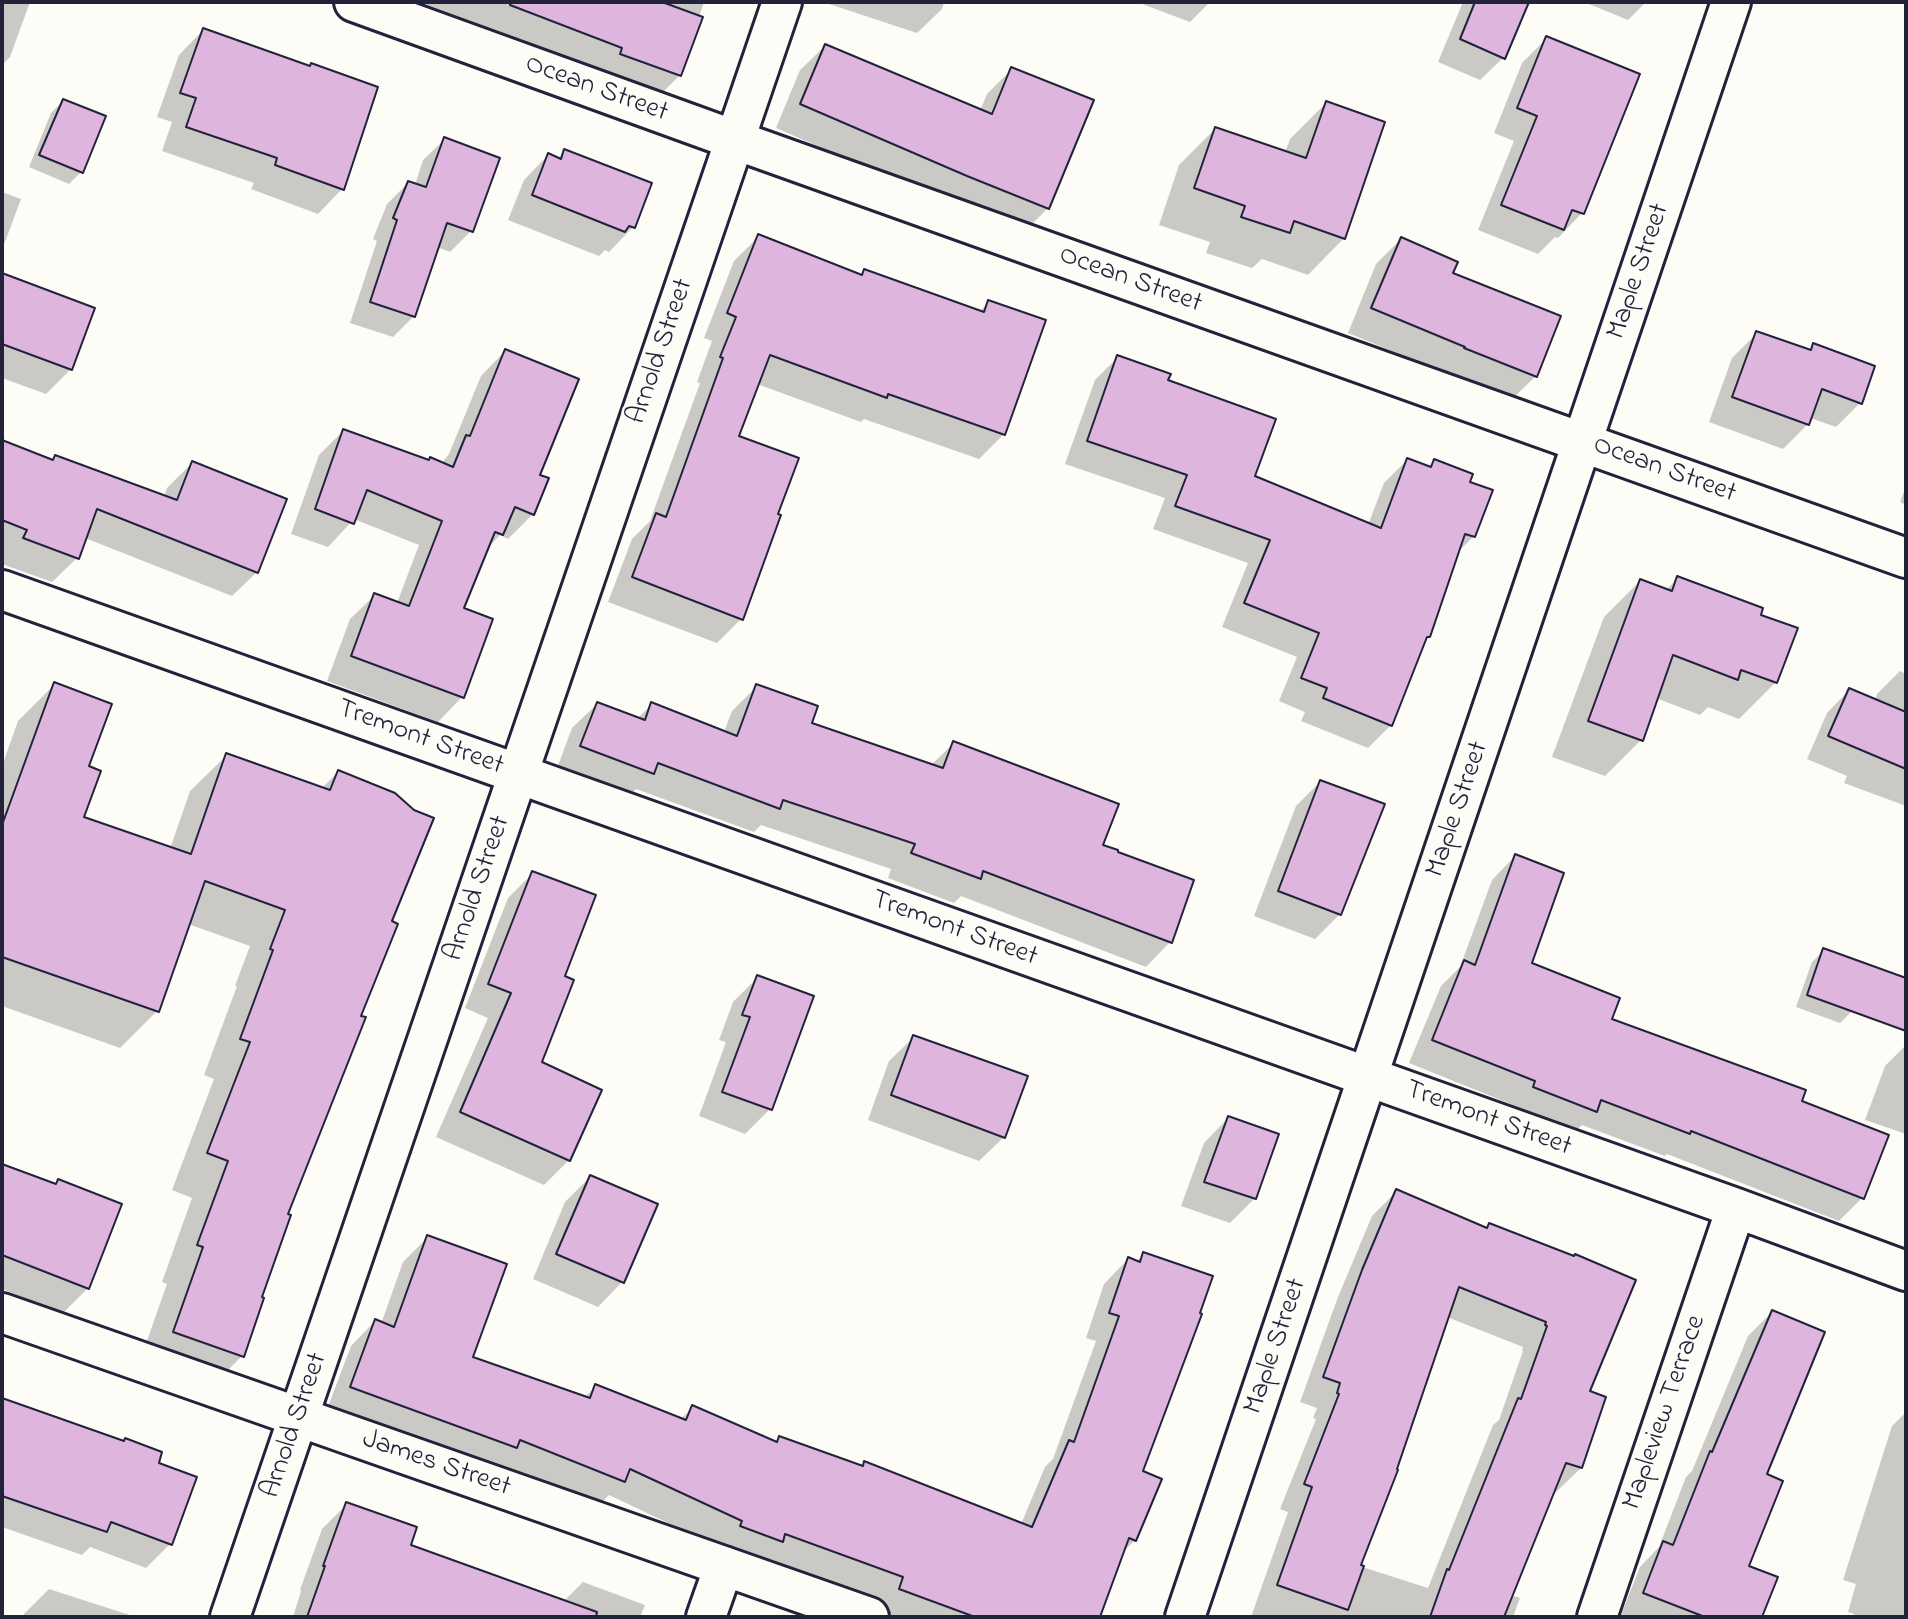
<!DOCTYPE html>
<html>
<head>
<meta charset="utf-8">
<style>
	body { margin:0 }
	#map { position:relative; width:1908px; height:1619px; overflow:hidden; background:#fdfcf7; font-family:"Indie Flower",sans-serif }
	canvas { display:block }
	.frame { position:absolute; inset:0; border:4px solid #22223b; pointer-events:none }
</style>
</head>
<body>
<div id="map">
<canvas width="1908" height="1619"></canvas>
<div class="frame"></div>
</div>
<script>
const c = document.querySelector('canvas').getContext('2d');
c.lineJoin = 'round';
function paint(path, color) { c.fillStyle = color; c.fill(path, 'evenodd'); }
const poly = rows => new Path2D(rows.map(r => 'M' + r).join(''));
function strokePath(path, color, width, dash) { c.strokeStyle = color; c.lineWidth = width; c.lineCap = dash ? 'butt' : 'round'; c.setLineDash(dash || []); c.stroke(path); }
function label(font, color, halo, rows, align = 'center') {
  c.font = font + ' "Indie Flower",sans-serif'; c.lineWidth = 5; c.setLineDash([]); c.textBaseline = 'middle'; c.strokeStyle = halo; c.fillStyle = color; for (const [text, x, y, turn = 0] of rows) {
    c.save(); c.translate(x, y); c.rotate((+turn || 0) * Math.PI / 180); c.textAlign = isNaN(turn) ? turn : align; if (halo) c.strokeText(text, 0, 0); c.fillText(text, 0, 0); c.restore();
  }
}
paint(poly([
	[2,2,30,2,10,57,2,65],
	[408,2,704,2,680,75,655,100],
	[830,2,944,2,942,9,917,33,829,4],
	[1137,2,1210,2,1190,22],
	[1463,2,1527,2,1503,58,1480,80,1438,62],
	[1584,2,1646,2,1628,20],
	[203,30,342,189,318,214,251,189,254,183,162,151,172,122,157,117,179,55],
	[1547,38,1582,213,1558,238,1555,237,1538,254,1478,230,1514,141,1494,133,1522,63],
	[825,46,980,111,987,94,1012,69,1048,208,1023,233,942,200,776,128,800,70],
	[63,101,81,172,69,184,29,167,51,113],
	[1326,103,1344,238,1308,275,1262,259,1252,268,1206,253,1210,242,1159,225,1179,165,1215,129,1285,153,1290,139],
	[445,139,471,231,450,252,437,247,414,316,393,337,350,323,377,241,373,239,387,204,408,183,415,185,423,160],
	[565,151,633,227,609,252,605,250,599,256,508,220,524,180,548,155,557,159],
	[2,192,21,199,2,250],
	[759,236,860,276,865,271,979,312,989,302,1004,434,979,459,864,419,861,422,757,384,736,437,741,619,717,643,608,602,632,539,650,521,700,383,697,382,712,341,704,338,734,261],
	[1401,239,1451,274,1536,376,1511,400,1348,333,1376,264],
	[2,275,93,309,71,369,46,394,2,378],
	[1757,333,1808,351,1814,345,1860,403,1836,427,1810,418,1808,424,1783,449,1709,422,1732,358],
	[505,351,538,476,533,514,508,539,500,535,485,551,461,609,462,697,438,722,327,681,350,619,375,595,397,603,419,545,354,519,328,547,291,534,319,455,343,431,428,462,441,464,449,454,481,376],
	[1118,357,1166,381,1253,477,1368,525,1384,483,1407,460,1428,467,1435,461,1468,483,1474,536,1457,553,1428,636,1424,641,1391,725,1368,748,1301,721,1305,712,1279,701,1297,657,1222,627,1248,563,1153,529,1165,498,1065,464,1095,380],
	[2,442,51,461,55,457,164,497,167,488,192,463,257,572,232,596,85,538,77,558,52,582,2,564],
	[1906,486,1906,505,1900,502],
	[1678,578,1759,616,1776,682,1739,719,1708,707,1700,715,1656,698,1641,740,1605,776,1552,757,1604,617,1640,581,1665,591],
	[1900,671,1906,674,1906,806,1844,783,1847,776,1807,759,1827,713,1849,690,1875,701,1877,694],
	[55,684,86,767,81,818,170,849,190,791,227,755,322,788,338,772,390,922,359,1017,286,1215,242,1356,205,1393,137,1369,167,1284,162,1282,192,1198,172,1190,214,1079,204,1075,237,986,235,986,250,946,188,924,157,1011,120,1048,2,1006,2,766,18,721],
	[757,686,809,725,931,765,954,743,1101,846,1170,942,1146,967,961,896,954,903,888,878,891,869,761,825,754,832,636,789,627,798,556,771,572,728,597,704,637,719,652,704,724,732,732,711],
	[1320,782,1340,914,1315,939,1254,916,1296,806],
	[1515,856,1530,964,1610,1020,1800,1102,1862,1198,1839,1221,1667,1154,1665,1156,1582,1125,1571,1135,1510,1111,1513,1105,1409,1063,1441,986,1460,967,1492,880],
	[533,873,562,978,540,1063,569,1160,544,1185,436,1137,488,1018,465,1008,508,898],
	[1824,950,1852,1011,1840,1023,1796,1007,1812,962],
	[758,977,811,997,770,1109,745,1134,699,1116,726,1042,719,1040,733,1002],
	[914,1037,1004,1137,979,1161,868,1120,889,1061],
	[1906,1045,1906,1134,1865,1120,1885,1066],
	[1228,1118,1255,1198,1230,1223,1181,1206,1204,1143],
	[2,1166,54,1186,88,1288,63,1313,2,1289],
	[590,1177,622,1282,598,1307,533,1279,565,1202],
	[1396,1192,1485,1230,1489,1225,1588,1392,1604,1398,1581,1468,1556,1492,1553,1491,1511,1595,1520,1598,1513,1617,1251,1617,1288,1512,1280,1509,1316,1419,1313,1418,1317,1408,1300,1402,1338,1297,1372,1216],
	[1447,1317,1523,1347,1522,1350,1523,1351,1499,1420,1493,1425,1428,1588,1359,1566],
	[428,1237,471,1358,584,1398,596,1386,680,1420,693,1407,775,1443,780,1438,861,1467,865,1464,1021,1524,1045,1467,1053,1459,1096,1341,1086,1338,1104,1284,1128,1259,1136,1262,1144,1254,1141,1472,1135,1540,1122,1553,1098,1617,886,1617,875,1613,880,1602,763,1559,757,1565,609,1495,599,1505,497,1465,491,1471,326,1412,351,1346,375,1321,381,1324,403,1262],
	[1772,1312,1765,1475,1747,1567,1776,1578,1760,1617,1620,1617,1640,1567,1659,1547,1686,1477,1692,1471,1748,1336],
	[2,1400,122,1442,125,1440,156,1464,170,1544,146,1568,90,1547,82,1555,2,1527],
	[1906,1412,1906,1617,1853,1617,1854,1614,1848,1612,1856,1584,1843,1580,1892,1426],
	[347,1504,409,1546,563,1602,583,1582,645,1605,640,1617,293,1617,301,1591,300,1590,322,1529],
	[49,1589,136,1617,23,1617,24,1614]
]), '#0003');
const building = poly([
	[510,2,662,2,703,17,681,76,620,54,622,48,510,5,510,2],
	[1475,2,1529,2,1505,59,1460,39,1475,2],
	[203,28,310,66,311,63,378,87,344,190,275,165,277,158,186,127,196,98,180,93,203,28],
	[1546,36,1640,74,1584,214,1572,210,1564,230,1501,205,1537,116,1517,108,1546,36],
	[825,44,992,114,1011,67,1094,100,1049,209,967,176,800,104,825,44],
	[63,99,106,116,83,173,39,155,63,99],
	[1326,101,1385,122,1345,239,1294,221,1290,233,1241,217,1245,206,1194,188,1215,127,1306,158,1326,101],
	[444,137,500,158,473,232,447,223,415,317,370,302,397,220,393,218,408,181,426,187,444,137],
	[564,149,652,183,635,228,629,226,625,232,532,195,548,153,561,159,564,149],
	[758,234,862,275,864,269,984,312,988,300,1046,320,1005,435,888,394,887,398,770,355,739,436,799,458,778,514,781,515,743,620,632,577,656,513,666,517,723,358,720,357,736,317,727,313,758,234],
	[1401,237,1458,262,1453,273,1561,316,1537,377,1464,348,1465,347,1371,308,1401,237],
	[2,273,95,308,72,370,2,344,2,273],
	[1756,331,1811,350,1813,343,1875,366,1862,404,1822,389,1809,425,1732,397,1756,331],
	[505,349,579,379,540,475,549,478,534,515,515,507,503,535,495,532,464,608,493,619,464,698,351,656,374,593,409,606,442,521,367,490,354,524,315,509,343,429,429,460,430,457,453,467,466,435,470,436,505,349],
	[1117,355,1171,374,1168,380,1276,419,1255,476,1381,528,1407,458,1431,467,1434,459,1473,474,1470,482,1493,490,1475,537,1465,534,1430,637,1427,637,1392,726,1323,698,1327,688,1301,678,1319,633,1244,603,1270,540,1175,506,1187,475,1087,441,1117,355],
	[2,440,53,460,55,455,177,500,192,461,287,499,258,573,97,509,79,559,23,538,27,530,2,520,2,440],
	[1677,576,1763,608,1761,615,1798,628,1777,683,1741,670,1738,680,1673,655,1643,741,1588,721,1640,579,1672,591,1677,576],
	[54,682,112,704,89,766,101,771,84,817,191,854,226,753,330,790,338,770,395,793,414,810,434,818,392,921,398,924,361,1016,366,1017,288,1214,291,1215,262,1297,264,1298,244,1357,173,1332,203,1247,197,1245,228,1161,207,1153,250,1042,240,1039,273,950,270,949,285,910,205,881,159,1012,2,957,2,825,54,682],
	[756,684,818,706,812,723,943,768,953,741,1119,804,1103,845,1118,850,1118,852,1194,880,1172,943,983,871,981,879,911,853,915,844,783,800,780,809,658,763,654,774,580,746,597,702,645,720,651,702,737,736,756,684],
	[1849,688,1906,712,1906,769,1828,736,1849,688],
	[1320,780,1385,804,1341,915,1278,891,1320,780],
	[1515,854,1564,873,1532,963,1620,998,1612,1019,1806,1090,1802,1101,1889,1135,1864,1199,1691,1131,1690,1134,1601,1100,1597,1112,1533,1087,1535,1081,1432,1040,1464,960,1475,965,1515,854],
	[532,871,596,895,565,976,574,980,542,1062,602,1090,570,1161,460,1112,511,993,488,984,532,871],
	[1823,948,1906,978,1906,1031,1807,995,1823,948],
	[757,975,814,996,772,1110,722,1092,750,1017,742,1015,757,975],
	[913,1035,1028,1076,1005,1138,891,1095,913,1035],
	[1228,1116,1279,1134,1256,1199,1204,1182,1228,1116],
	[2,1164,56,1184,58,1179,122,1204,89,1289,2,1255,2,1164],
	[590,1175,658,1204,624,1283,556,1254,590,1175],
	[1396,1189,1487,1228,1489,1223,1574,1256,1575,1254,1636,1280,1590,1391,1606,1397,1582,1468,1566,1463,1504,1617,1430,1617,1447,1569,1449,1570,1518,1398,1521,1399,1547,1326,1545,1325,1546,1322,1459,1287,1397,1469,1398,1470,1361,1565,1364,1566,1348,1610,1277,1585,1312,1487,1304,1484,1339,1394,1337,1393,1340,1383,1323,1377,1362,1270,1396,1189],
	[427,1235,507,1264,473,1357,590,1398,595,1384,686,1420,692,1405,777,1442,779,1436,863,1466,864,1461,1032,1527,1069,1440,1074,1442,1119,1316,1109,1313,1128,1257,1140,1262,1143,1252,1213,1276,1200,1313,1202,1314,1143,1471,1162,1479,1136,1541,1129,1538,1100,1617,975,1617,899,1589,903,1577,785,1534,783,1542,740,1526,742,1521,630,1469,625,1482,520,1440,517,1448,350,1387,375,1319,394,1327,427,1235],
	[1772,1310,1825,1332,1767,1474,1783,1481,1749,1566,1778,1577,1762,1617,1705,1617,1643,1593,1663,1541,1673,1545,1710,1451,1712,1452,1772,1310],
	[2,1398,124,1441,125,1438,162,1452,159,1463,197,1477,172,1545,111,1522,107,1532,2,1496,2,1398],
	[346,1502,417,1527,411,1545,597,1612,596,1617,307,1617,325,1566,323,1566,346,1502]
]);
paint(building, '#deb5dc');
strokePath(building, '#22223b', 2);
const minor = poly([
	[354,2,735,140,1906,558],
	[2,590,1736,1208,1906,1271],
	[2,1313,869,1617],
	[230,1617,782,2],
	[706,1617,724,1566],
	[1185,1617,1731,2],
	[1597,1617,1736,1208]
]);
strokePath(minor, '#22223b', 44);
strokePath(minor, '#fdfcf7', 38);
label('28px', '#22223b', '#fdfcf7', [
	["Ocean Street",596,90,20],
	["Maple Street",1640,272,-71],
	["Ocean Street",1130,281,20],
	["Arnold Street",662,352,-71],
	["Ocean Street",1664,471,20],
	["Tremont Street",420,739,20],
	["Maple Street",1459,810,-71],
	["Arnold Street",479,889,-71],
	["Tremont Street",954,930,20],
	["Tremont Street",1488,1120,20],
	["Maple Street",1277,1347,-71],
	["Mapleview Terrace",1666,1413,-71],
	["Arnold Street",296,1426,-71],
	["James Street",436,1465,19]
]);
</script>
</body>
</html>
